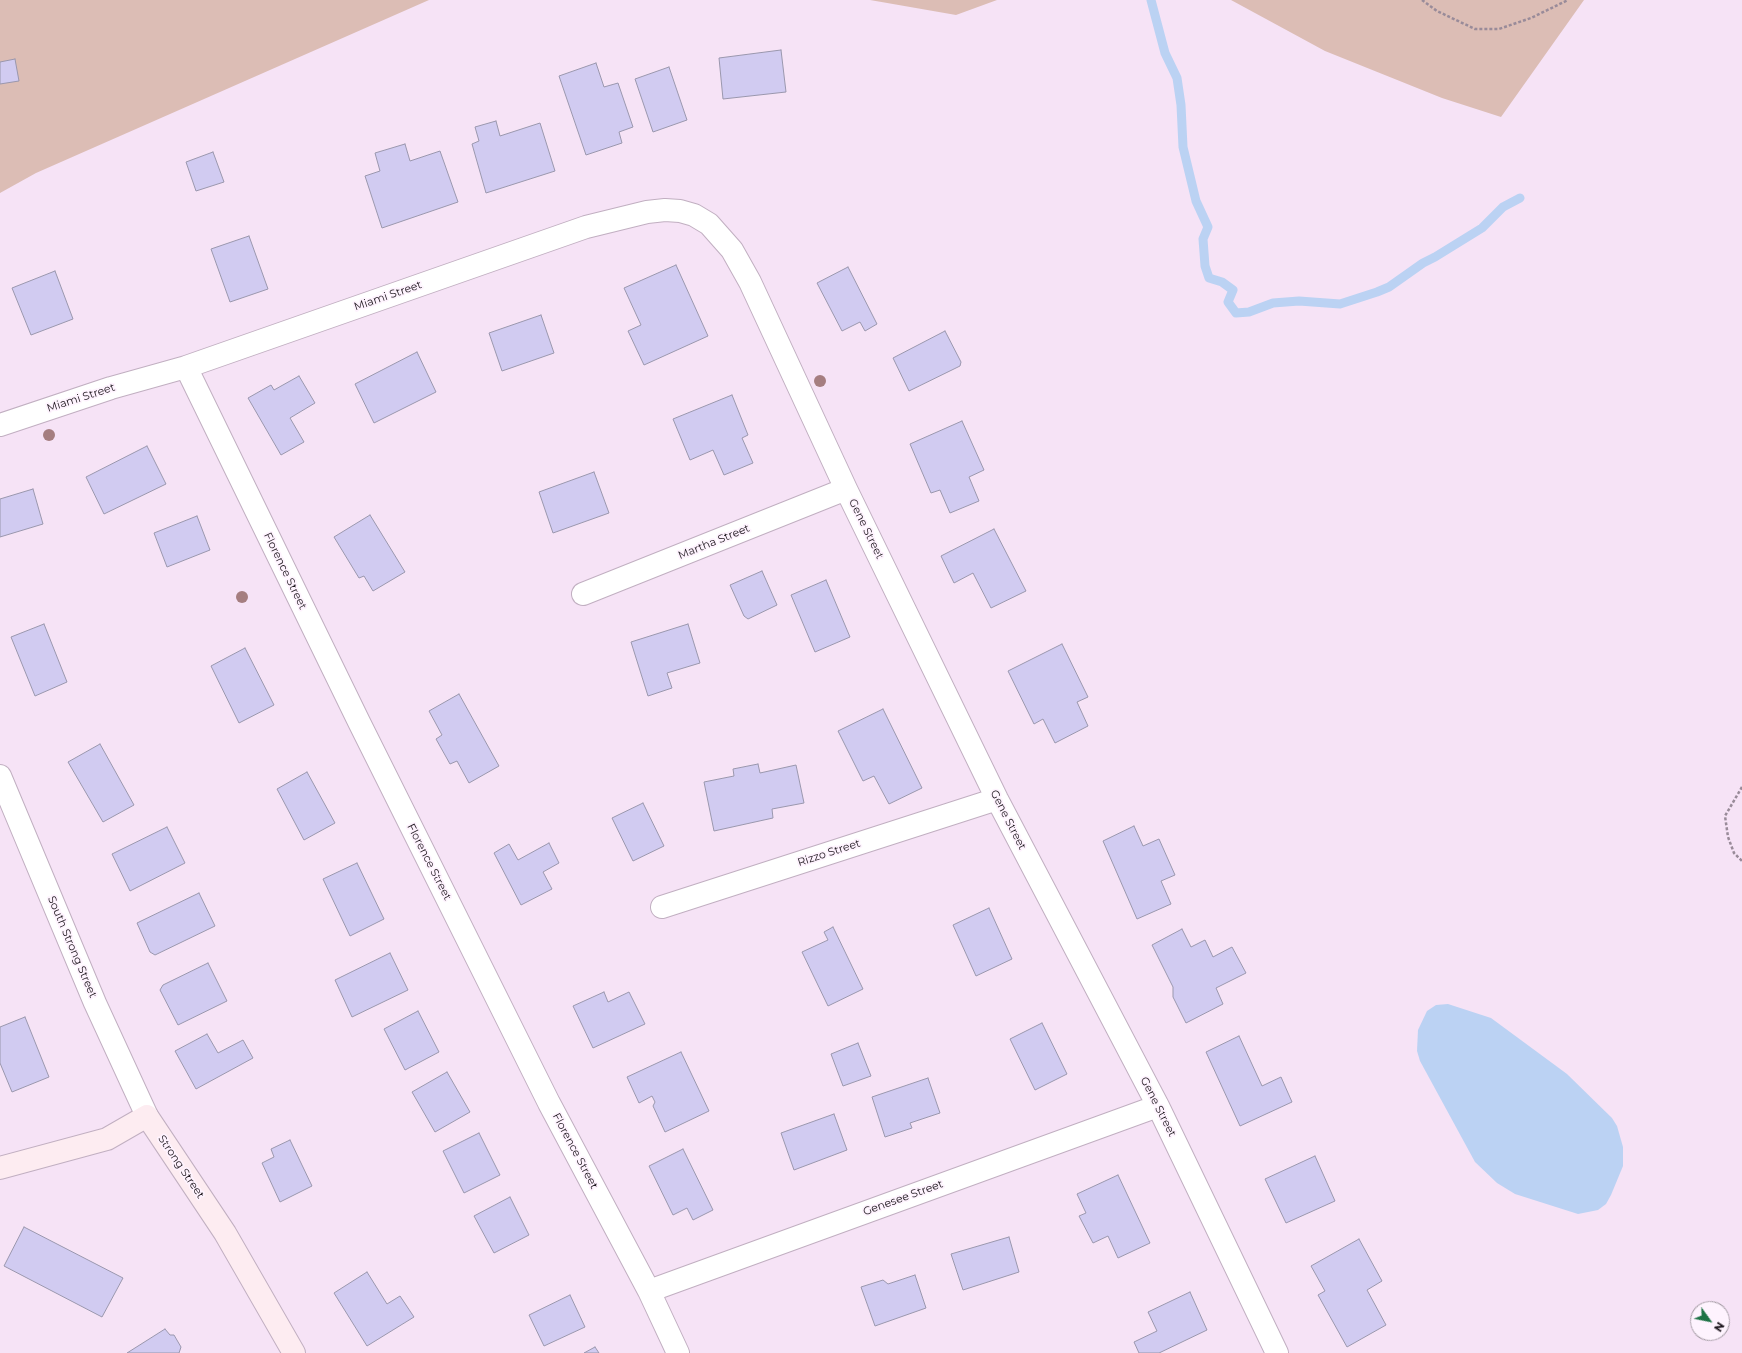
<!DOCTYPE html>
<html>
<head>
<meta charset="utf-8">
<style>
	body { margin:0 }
	#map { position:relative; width:1742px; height:1353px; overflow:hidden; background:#f6e3f6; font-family:Montserrat,sans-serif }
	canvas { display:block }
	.north { position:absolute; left:1690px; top:1301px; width:40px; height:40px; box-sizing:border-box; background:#fef3fe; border:1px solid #a49ba4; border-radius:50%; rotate:123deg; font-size:11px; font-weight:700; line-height:16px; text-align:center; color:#1e171e }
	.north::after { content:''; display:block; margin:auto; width:14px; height:18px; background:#1e7346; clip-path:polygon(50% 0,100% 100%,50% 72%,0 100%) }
</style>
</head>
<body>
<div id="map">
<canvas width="1742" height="1353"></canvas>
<div class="north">N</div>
</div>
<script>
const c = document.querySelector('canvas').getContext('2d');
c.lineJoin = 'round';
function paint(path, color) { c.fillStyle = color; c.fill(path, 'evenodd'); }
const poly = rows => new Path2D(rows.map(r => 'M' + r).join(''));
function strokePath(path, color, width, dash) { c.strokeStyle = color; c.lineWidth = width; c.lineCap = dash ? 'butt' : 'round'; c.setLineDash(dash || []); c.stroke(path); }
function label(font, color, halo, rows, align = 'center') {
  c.font = font + ' Montserrat,sans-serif'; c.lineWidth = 3.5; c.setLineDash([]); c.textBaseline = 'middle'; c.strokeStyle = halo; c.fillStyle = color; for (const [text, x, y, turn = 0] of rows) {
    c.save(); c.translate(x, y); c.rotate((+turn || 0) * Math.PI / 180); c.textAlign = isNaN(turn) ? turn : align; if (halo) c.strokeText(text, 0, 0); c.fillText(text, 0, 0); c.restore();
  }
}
paint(poly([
	[0,0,429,0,36,173,0,193],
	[870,0,997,0,956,15],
	[1231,0,1584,0,1501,117,1442,98,1325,51]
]), '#dcbdb5');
paint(poly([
	[1448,1004,1491,1018,1567,1074,1612,1118,1617,1126,1623,1147,1623,1166,1611,1195,1606,1204,1598,1210,1578,1214,1515,1194,1497,1183,1475,1162,1420,1061,1417,1051,1418,1030,1427,1011,1436,1005]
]), '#bbd2f3');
strokePath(poly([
	[1151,0,1165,53,1177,78,1181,105,1183,147,1196,201,1208,227,1203,239,1205,266,1209,278,1222,282,1233,290,1228,302,1236,313,1249,312,1273,303,1299,301,1340,304,1377,292,1389,287,1423,263,1435,257,1482,228,1503,207,1520,198]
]), '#bbd2f3', 9);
const building = poly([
	[781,50,786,92,723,99,719,58,781,50],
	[15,59,19,81,0,84,0,62,15,59],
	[596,63,604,87,618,83,633,127,619,132,622,143,586,155,559,76,596,63],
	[669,67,687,120,653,132,635,79,669,67],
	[496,121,500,136,540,123,555,171,486,193,472,144,479,141,475,127,496,121],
	[405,144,410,161,440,151,458,202,382,228,365,176,380,171,375,153,405,144],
	[213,152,224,182,196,191,186,162,213,152],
	[249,236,268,289,230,302,211,249,249,236],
	[676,265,708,336,644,365,628,331,641,325,624,288,676,265],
	[848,267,877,324,865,331,860,322,842,331,817,283,848,267],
	[55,271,73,319,31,335,12,288,55,271],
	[541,315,554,353,502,371,489,333,541,315],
	[945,331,961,362,960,366,909,391,893,358,945,331],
	[417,352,436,392,374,423,355,384,417,352],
	[299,376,315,403,290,418,304,442,281,455,248,398,271,385,274,390,299,376],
	[732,395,748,435,742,438,753,463,724,475,713,450,690,460,673,419,732,395],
	[962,421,984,470,969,477,979,501,950,513,940,490,931,493,910,444,962,421],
	[147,446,166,484,104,514,86,477,147,446],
	[594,472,609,513,553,533,539,492,594,472],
	[33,489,43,524,0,537,0,499,33,489],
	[370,515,405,572,373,591,364,576,359,578,334,537,370,515],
	[197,516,210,550,167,567,154,533,197,516],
	[994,529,1026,591,991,608,973,573,954,583,941,556,994,529],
	[762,571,777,605,748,619,744,616,730,585,762,571],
	[826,580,850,637,815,652,791,595,826,580],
	[44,624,67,682,35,696,11,637,44,624],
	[688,624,700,663,667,673,672,688,648,696,631,642,688,624],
	[1062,644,1088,697,1077,702,1088,726,1055,743,1043,719,1034,724,1008,671,1062,644],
	[245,648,274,705,239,723,211,666,245,648],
	[459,694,499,766,469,783,457,761,450,764,436,739,442,735,429,711,459,694],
	[883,709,922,788,889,804,874,776,863,781,838,731,883,709],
	[100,744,134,805,103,822,68,762,100,744],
	[758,764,760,773,796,765,804,803,772,809,773,818,714,831,704,782,734,776,733,769,758,764],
	[307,772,335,823,304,840,277,789,307,772],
	[643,803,664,846,633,861,612,818,643,803],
	[1134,826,1143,846,1159,839,1175,875,1161,881,1171,904,1137,919,1103,841,1134,826],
	[167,827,185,863,130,891,112,854,167,827],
	[549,843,559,863,543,872,552,889,521,905,494,853,509,844,518,860,549,843],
	[357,863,384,919,350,936,323,879,357,863],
	[199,893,215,926,155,955,150,952,137,923,199,893],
	[989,908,1012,959,976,976,953,925,989,908],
	[833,927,863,989,828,1006,802,952,828,940,824,932,833,927],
	[1182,929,1191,947,1205,940,1213,957,1232,947,1246,973,1216,988,1223,1004,1186,1023,1173,997,1173,987,1152,945,1182,929],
	[390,953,408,990,352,1017,335,980,390,953],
	[208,963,227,1001,178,1025,160,990,163,985,208,963],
	[604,992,608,1002,629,992,645,1024,593,1048,573,1006,604,992],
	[418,1011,439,1052,405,1070,384,1029,418,1011],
	[25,1017,49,1077,12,1092,0,1063,0,1027,25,1017],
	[1042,1023,1067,1074,1035,1090,1010,1039,1042,1023],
	[207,1034,218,1053,243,1040,253,1058,196,1089,175,1051,207,1034],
	[1239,1036,1262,1086,1281,1077,1292,1102,1240,1126,1206,1052,1239,1036],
	[858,1043,871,1076,843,1086,831,1054,858,1043],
	[681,1052,709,1111,665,1132,653,1106,655,1102,652,1096,639,1103,627,1077,681,1052],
	[447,1072,470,1112,435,1132,412,1092,447,1072],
	[928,1078,940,1113,910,1123,912,1128,885,1137,872,1097,928,1078],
	[834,1114,847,1150,794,1170,781,1133,834,1114],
	[479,1133,500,1175,464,1193,443,1151,479,1133],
	[290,1140,312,1186,280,1202,262,1163,274,1157,271,1149,290,1140],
	[683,1149,713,1210,693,1220,687,1208,673,1215,649,1166,683,1149],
	[1315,1156,1335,1201,1286,1223,1265,1179,1315,1156],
	[1118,1175,1150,1243,1118,1258,1108,1236,1093,1243,1079,1216,1086,1213,1077,1194,1118,1175],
	[510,1197,529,1235,494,1253,474,1216,510,1197],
	[24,1227,123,1278,102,1317,4,1266,24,1227],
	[1009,1237,1019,1272,963,1290,951,1254,1009,1237],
	[1359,1239,1382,1281,1367,1290,1386,1325,1347,1347,1318,1295,1325,1291,1311,1266,1359,1239],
	[367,1272,387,1304,400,1296,414,1317,367,1346,334,1293,367,1272],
	[915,1275,926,1308,875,1326,861,1287,883,1280,888,1284,915,1275],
	[1190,1292,1207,1330,1159,1353,1139,1353,1134,1342,1157,1331,1148,1312,1190,1292],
	[570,1295,585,1327,544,1346,529,1315,570,1295],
	[165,1329,170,1335,174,1335,181,1347,179,1353,127,1353,165,1329],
	[595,1347,599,1353,584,1353,595,1347]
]);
paint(building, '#d1cbf1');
strokePath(building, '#9a97ad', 1);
const street = poly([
	[186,367,359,722,549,1103,649,1291,678,1353],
	[0,425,111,388,186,367,586,227,647,212,665,210,680,211,694,215,709,224,732,250,750,282,846,489,997,799,1158,1106,1277,1353],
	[583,594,846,489],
	[0,776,95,1003,147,1116],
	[662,907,997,799],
	[649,1291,1158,1106]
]);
const secondary = poly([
	[0,1168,107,1139,147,1116,225,1233,294,1353]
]);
strokePath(street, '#c1afc1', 24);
strokePath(secondary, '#c1afc1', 24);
strokePath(poly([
	[1422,0,1437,11,1475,29,1499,29,1531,18,1568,0],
	[1742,787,1725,816,1728,837,1734,853,1742,861]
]), '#998b99', 2.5, [3, 2]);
strokePath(street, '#fff', 22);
strokePath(secondary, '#fdecf1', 22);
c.fillStyle = '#a57e80';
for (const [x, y] of [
	[820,381],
	[49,435],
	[242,597]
]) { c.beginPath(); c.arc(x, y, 6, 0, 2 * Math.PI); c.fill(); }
label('11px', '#1e171e', '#fef3fe', [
	["Miami Street",388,296,-19],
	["Miami Street",81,398,-18],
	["Gene Street",866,529,64],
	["Martha Street",714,542,-22],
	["Florence Street",285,571,64],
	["Gene Street",1008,820,63],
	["Rizzo Street",829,853,-18],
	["Florence Street",429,862,63],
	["South Strong Street",72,947,67],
	["Gene Street",1158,1107,63],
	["Florence Street",575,1151,62],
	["Strong Street",181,1167,56],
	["Genesee Street",903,1198,-20]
]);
</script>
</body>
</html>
